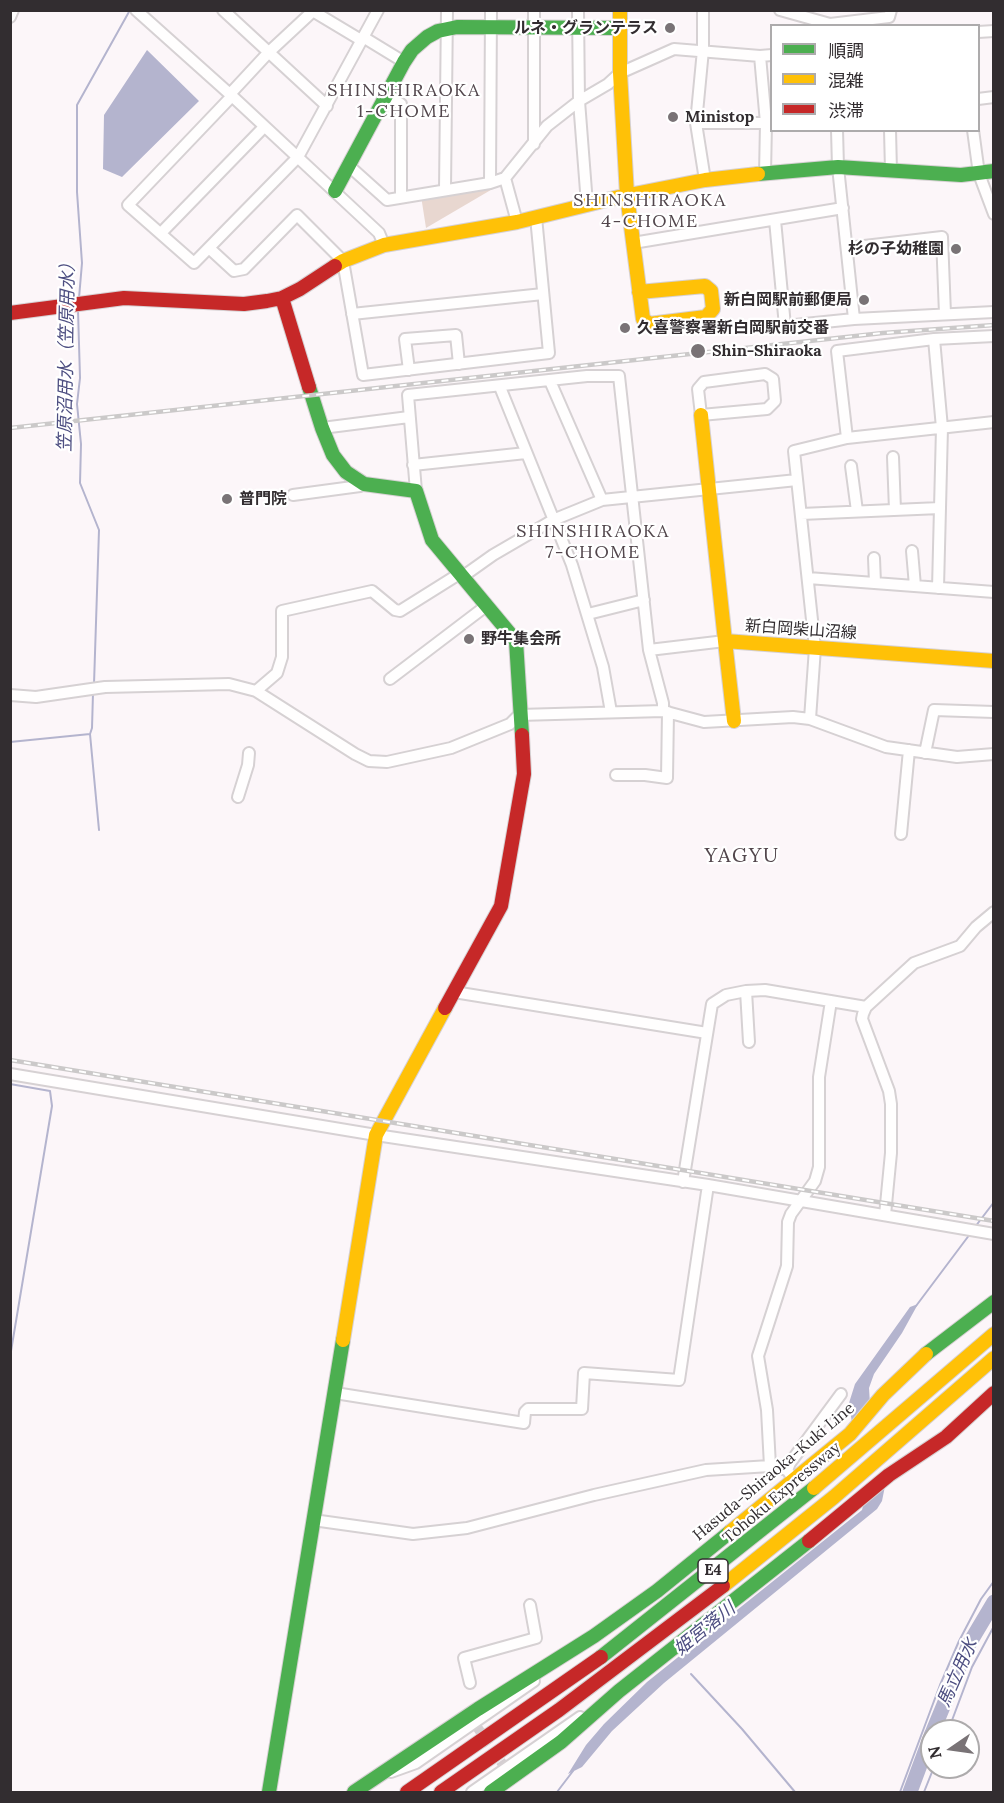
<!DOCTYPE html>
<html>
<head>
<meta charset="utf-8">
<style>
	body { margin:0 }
	#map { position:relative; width:1004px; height:1803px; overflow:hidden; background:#fcf6f9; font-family:Lora,"Noto Sans JP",serif }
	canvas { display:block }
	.frame { position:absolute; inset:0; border:12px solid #322d30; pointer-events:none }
	.legend { position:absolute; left:770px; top:24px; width:210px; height:108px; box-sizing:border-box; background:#fff; border:2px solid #adabac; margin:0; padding:8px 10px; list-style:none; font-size:18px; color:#322d30 }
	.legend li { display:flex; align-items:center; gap:12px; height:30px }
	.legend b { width:30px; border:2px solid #adabac }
	.north { position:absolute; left:920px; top:1719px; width:60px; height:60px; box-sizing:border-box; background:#fff; border:2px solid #adabac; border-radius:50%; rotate:257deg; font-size:16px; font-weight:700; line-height:24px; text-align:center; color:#322d30 }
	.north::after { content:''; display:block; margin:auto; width:21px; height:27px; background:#797376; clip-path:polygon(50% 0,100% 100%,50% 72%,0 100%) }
</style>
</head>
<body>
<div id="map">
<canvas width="1004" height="1803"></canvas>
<div class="frame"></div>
<ul class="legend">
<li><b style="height:8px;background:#4caf50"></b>順調</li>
<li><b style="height:8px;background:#ffc107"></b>混雑</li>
<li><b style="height:8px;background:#c62828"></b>渋滞</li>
</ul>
<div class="north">N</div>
</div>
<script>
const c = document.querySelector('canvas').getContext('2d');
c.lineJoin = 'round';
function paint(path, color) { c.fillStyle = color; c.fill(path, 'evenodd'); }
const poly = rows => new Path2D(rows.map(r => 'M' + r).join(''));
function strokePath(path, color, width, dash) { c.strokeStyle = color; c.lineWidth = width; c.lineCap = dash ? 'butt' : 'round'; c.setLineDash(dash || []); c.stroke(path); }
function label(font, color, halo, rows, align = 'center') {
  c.font = font + ' Lora,"Noto Sans JP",serif'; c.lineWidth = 4.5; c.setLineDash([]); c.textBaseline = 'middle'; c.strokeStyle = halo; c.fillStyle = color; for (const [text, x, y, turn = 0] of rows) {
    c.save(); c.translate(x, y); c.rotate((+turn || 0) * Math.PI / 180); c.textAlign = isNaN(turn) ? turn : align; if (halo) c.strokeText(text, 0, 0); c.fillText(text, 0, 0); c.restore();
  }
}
paint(poly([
	[501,184,426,228,421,196]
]), '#e8d7d0');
paint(poly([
	[147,50,199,101,122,177,103,169,104,115],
	[918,1304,902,1333,874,1374,869,1388,870,1404,852,1423,849,1403,855,1384,910,1307],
	[885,1486,882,1501,877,1509,664,1683,612,1731,582,1767,568,1774,586,1745,604,1724,647,1682,862,1510,864,1502]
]), '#b4b4ce');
strokePath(poly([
	[79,298,82,263,77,192,77,105,130,10],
	[78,310,80,378,77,404,81,444,80,483,99,530,94,684],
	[93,693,92,728,90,734,99,830],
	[10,742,90,734],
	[10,1084,50,1091,52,1106,10,1357],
	[975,1227,994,1202],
	[916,1306,970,1234],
	[691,1674,742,1729,795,1792],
	[948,1731,972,1667,994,1626],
	[557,1792,573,1771],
	[900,1792,940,1685,959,1641,981,1599,994,1581],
	[924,1792,934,1767]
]), '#b4b4ce', 2);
strokePath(poly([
	[933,1731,969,1644,994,1602],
	[910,1792,932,1733]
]), '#b4b4ce', 15);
strokePath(poly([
	[475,1724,506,1769]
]), '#d4ced1', 10, [10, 5]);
const street = poly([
	[136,10,232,96,379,233,384,245],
	[223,10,327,106],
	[311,10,361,40],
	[534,10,534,144],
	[578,10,579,101,587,204],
	[703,10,703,50,696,123,705,180],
	[780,10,830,24,889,17,891,10],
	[10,17,13,10],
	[978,32,994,31],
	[363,37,404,62],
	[760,56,766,123,765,174],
	[230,94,269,52,312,12],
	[386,95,401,104,401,197],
	[232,96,128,205,194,263,298,157,378,10],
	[978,99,994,97],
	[696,123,766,123],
	[837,130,838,167,854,319],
	[890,130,891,171],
	[973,130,979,174,994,214],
	[348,165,387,200,490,183,505,178,547,126,579,101,608,84,620,73,674,49,760,56,772,55],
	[505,178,517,222],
	[490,183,491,10],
	[445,189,447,10],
	[775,220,785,326,854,319,994,312],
	[161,233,264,127],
	[633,243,843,208],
	[209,248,234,271,244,269,297,215,343,261,363,375,549,353,536,217],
	[847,248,942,237,945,314],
	[352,314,543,294],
	[934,339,942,428,938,588],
	[409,370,405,339,456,335,459,364],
	[765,374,773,379,775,401,767,409,701,415,698,389,704,382,765,374],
	[550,381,602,500],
	[500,387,572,565,603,667,611,712],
	[322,428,409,417],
	[847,438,837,351,934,339,994,336],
	[893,457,895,510],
	[413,465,526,453],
	[851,466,857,511],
	[416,491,408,395,587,376,619,376,649,650,663,703,663,711],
	[293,495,360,486,364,484],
	[801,514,940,508],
	[912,551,915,586],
	[874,558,875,583],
	[462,577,493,555,553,520,602,500,797,480],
	[808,578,994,592],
	[588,614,644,600],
	[649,650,725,641],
	[390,679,486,606],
	[256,691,277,673,282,657,282,611,372,591,395,610,400,611,459,574],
	[10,695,36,697,105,687,229,684,256,691,355,754,369,761,387,762,451,748,510,724,519,715,663,711,704,722,793,717,810,719,886,747,957,757,994,754],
	[810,719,815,648,794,451,847,438,994,422],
	[925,753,934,710,994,712],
	[616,775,645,775,667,778,668,712],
	[238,797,248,765,249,753],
	[901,834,909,750],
	[746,991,749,1042],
	[454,992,707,1033],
	[10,1074,376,1135,708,1185,994,1234],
	[683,1182,712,1004,726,995,746,991,765,990,866,1007],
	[885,1215,891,1153,891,1104,889,1091,862,1019,863,1014,866,1007,914,963,960,946,976,927,994,912],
	[335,1393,524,1423,525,1412,528,1409,582,1409,584,1373,679,1380,708,1185],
	[770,1466,767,1410,758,1356,787,1266,788,1222,791,1214,815,1181,819,1167,819,1077,831,1001],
	[787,1470,790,1463,841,1394],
	[313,1520,413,1534,467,1528,594,1495,706,1470,770,1466,787,1470,794,1480],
	[470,1683,464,1658,536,1638,530,1605],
	[391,1772,416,1763,534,1681],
	[472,1792,580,1717]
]);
const fast = poly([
	[758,174,838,167,961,175,994,171],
	[335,191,404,62,412,50,427,37,438,31,457,27,619,28],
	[309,387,322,428,333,455,346,472,364,484,416,491,432,540,516,641,522,735],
	[926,1354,994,1302],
	[601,1657,814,1488],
	[269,1792,343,1340],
	[354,1792,478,1709,594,1636,657,1591,730,1532],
	[491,1792,561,1742,619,1691,809,1541]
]);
const slow = poly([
	[620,10,620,73,627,195,643,319,649,324,706,317,713,309,711,291,705,286,639,292],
	[335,266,343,261,384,245,517,222,619,197,705,180,758,174],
	[701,415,725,641,994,661],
	[725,641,734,721],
	[343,1340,376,1135,445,1008],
	[814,1488,994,1334],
	[730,1532,850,1434,883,1395,926,1354],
	[723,1586,834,1497,994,1358]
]);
const jam = poly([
	[282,298,309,387],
	[10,313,124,298,244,304,267,301,282,298,300,289,335,266],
	[445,1008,501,906,524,774,522,735],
	[809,1541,889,1475,946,1437,994,1393],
	[407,1792,601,1657],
	[441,1792,559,1710,723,1586]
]);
strokePath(street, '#d6d1d3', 14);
strokePath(fast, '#d6d1d3', 16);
strokePath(slow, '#d6d1d3', 16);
strokePath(jam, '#d6d1d3', 16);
strokePath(street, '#fffefe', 10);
strokePath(fast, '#4caf50', 14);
strokePath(slow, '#ffc107', 14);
strokePath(jam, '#c62828', 14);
const rail = poly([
	[10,428,883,333,994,325],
	[10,1060,994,1221]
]);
strokePath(rail, '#cbc9c9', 4.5);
strokePath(rail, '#fff', 2, [7]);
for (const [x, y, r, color] of [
	[670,28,6,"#797376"],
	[673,117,6,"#797376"],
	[956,249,6,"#797376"],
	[864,300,6,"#797376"],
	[625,328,6,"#797376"],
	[698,351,8,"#797376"],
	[227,499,6,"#797376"],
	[469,639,6,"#797376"]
]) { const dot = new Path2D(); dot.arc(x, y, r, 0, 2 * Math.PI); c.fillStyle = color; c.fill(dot); strokePath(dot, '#fff', 2); }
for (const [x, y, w] of [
	[713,1571,30]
]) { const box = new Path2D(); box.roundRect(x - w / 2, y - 12, w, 24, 4.5); c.fillStyle = '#fff'; c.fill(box); strokePath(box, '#322d30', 1.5); }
label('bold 15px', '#322d30', null, [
	["E4",713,1571]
]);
label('bold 16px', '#322d30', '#fff', [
	["ルネ・グランテラス",658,28,"right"],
	["Ministop",685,117],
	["杉の子幼稚園",944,249,"right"],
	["新白岡駅前郵便局",852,300,"right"],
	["久喜警察署新白岡駅前交番",637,328],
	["Shin-Shiraoka",712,351],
	["普門院",239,499],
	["野牛集会所",481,639]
], 'left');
label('16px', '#322d30', '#fff', [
	["新白岡柴山沼線",801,630,4],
	["Hasuda-Shiraoka-Kuki Line",774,1472,-40],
	["Tohoku Expressway",782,1493,-40]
]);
c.letterSpacing = '1.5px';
label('18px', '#52464c', '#fff', [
	["SHINSHIRAOKA",404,91],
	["1-CHOME",404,112],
	["SHINSHIRAOKA",650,201],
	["4-CHOME",650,222],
	["SHINSHIRAOKA",593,532],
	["7-CHOME",593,553]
]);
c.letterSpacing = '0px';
label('italic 18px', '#4d4e81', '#fff', [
	["笠原沼用水（笠原用水）",67,353,-89],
	["姫宮落川",705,1629,-39],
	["馬立用水",958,1673,-66]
]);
c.letterSpacing = '1.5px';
label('20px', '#52464c', '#fff', [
	["YAGYU",742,856]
]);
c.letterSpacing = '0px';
</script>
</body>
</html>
